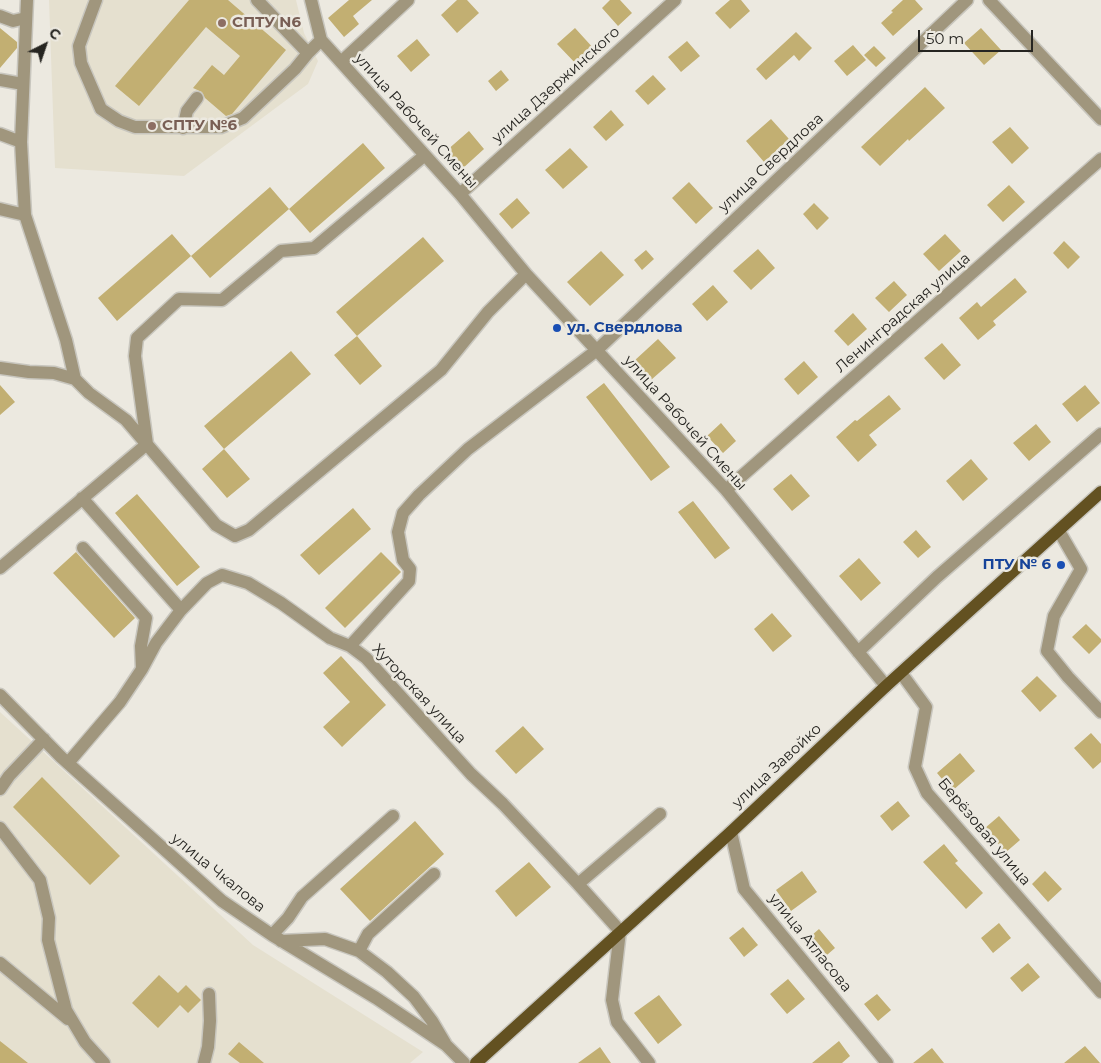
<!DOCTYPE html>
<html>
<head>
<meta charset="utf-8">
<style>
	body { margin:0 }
	#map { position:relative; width:1101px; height:1063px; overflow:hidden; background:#ece9e0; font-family:Montserrat,sans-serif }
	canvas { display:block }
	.north { position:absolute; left:20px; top:20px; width:50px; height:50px; -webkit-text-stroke:4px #ece9e0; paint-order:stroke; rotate:41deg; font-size:14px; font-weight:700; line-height:20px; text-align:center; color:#262521 }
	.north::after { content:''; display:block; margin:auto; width:18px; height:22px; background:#262521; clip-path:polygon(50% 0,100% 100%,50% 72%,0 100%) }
	.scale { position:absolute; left:918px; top:30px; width:115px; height:22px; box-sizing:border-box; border:2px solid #262521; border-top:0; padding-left:6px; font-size:15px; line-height:18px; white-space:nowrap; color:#262521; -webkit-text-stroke:4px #ece9e0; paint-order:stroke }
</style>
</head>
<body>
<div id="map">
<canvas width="1101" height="1063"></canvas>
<div class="north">С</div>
<div class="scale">50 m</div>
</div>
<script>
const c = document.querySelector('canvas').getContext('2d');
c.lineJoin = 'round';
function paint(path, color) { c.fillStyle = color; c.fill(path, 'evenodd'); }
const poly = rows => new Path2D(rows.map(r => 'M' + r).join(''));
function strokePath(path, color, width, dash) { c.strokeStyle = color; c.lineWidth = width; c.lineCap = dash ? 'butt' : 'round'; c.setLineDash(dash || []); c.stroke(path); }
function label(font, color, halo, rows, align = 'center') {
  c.font = font + ' Montserrat,sans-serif'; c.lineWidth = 5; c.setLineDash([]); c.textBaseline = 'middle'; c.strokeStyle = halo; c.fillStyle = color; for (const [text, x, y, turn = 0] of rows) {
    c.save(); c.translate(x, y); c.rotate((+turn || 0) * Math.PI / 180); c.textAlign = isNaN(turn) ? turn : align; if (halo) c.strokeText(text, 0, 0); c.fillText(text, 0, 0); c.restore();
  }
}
paint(poly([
	[49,0,296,0,304,33,318,61,308,84,184,176,55,168],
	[0,712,253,945,423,1052,410,1063,0,1063]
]), '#e5e0cf');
paint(poly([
	[189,0,228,0,286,50,232,114,226,116,205,98,202,92,193,88,212,65,224,75,240,56,206,27,139,106,115,86],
	[349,0,372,0,353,16,359,24,344,37,328,18],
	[457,0,467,0,479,13,457,33,441,15],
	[610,0,620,0,632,13,618,26,602,8],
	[730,0,741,0,750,11,730,29,715,13],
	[903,0,915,0,923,9,893,36,881,23,893,12,891,11],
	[0,28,17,42,17,48,0,68],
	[575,28,595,50,578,66,557,44],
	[981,28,1001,50,984,65,964,43],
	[796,32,812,48,799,61,794,55,766,80,756,69],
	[417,39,430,55,411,72,397,56],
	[687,41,700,56,681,72,668,57],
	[853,45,866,60,847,76,834,61],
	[874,46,886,58,876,67,864,55],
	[501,70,509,80,496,91,488,81],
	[653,75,666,89,648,105,635,91],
	[925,87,945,108,909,141,908,139,880,166,861,147],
	[611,110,624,125,606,141,593,127],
	[771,119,789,139,764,162,746,141],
	[1010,127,1029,148,1012,164,992,142],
	[469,131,484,149,462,169,446,151],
	[363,143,385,168,310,233,289,209],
	[570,148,588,167,563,189,545,170],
	[689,182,713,208,696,224,672,198],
	[1009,185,1025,202,1003,222,987,205],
	[270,187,289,209,210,278,191,256],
	[517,198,530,213,512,229,499,214],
	[814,203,829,218,817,230,803,214],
	[172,234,191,256,117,321,98,298],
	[945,234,961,251,939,271,923,254],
	[423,237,444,261,357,336,336,312],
	[1064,241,1080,257,1068,269,1053,253],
	[758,249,775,268,751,290,733,271],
	[646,250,654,259,642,270,634,260],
	[601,251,624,275,590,306,567,282],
	[1015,278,1027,292,993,321,996,325,978,340,959,318,977,302,981,307],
	[894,281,907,295,889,312,875,298],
	[713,285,728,302,707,321,692,304],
	[853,313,867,329,848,346,834,331],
	[357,336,382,366,360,385,334,355],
	[658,339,676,358,651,380,634,361],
	[942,343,961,365,944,380,924,358],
	[291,351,311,374,224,449,204,426],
	[804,361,818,377,798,395,784,379],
	[604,383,670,467,651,481,586,397],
	[0,385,15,402,0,415],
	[1085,385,1100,403,1077,422,1062,404],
	[889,395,901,409,869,435,877,445,858,462,836,437,855,420,857,421],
	[721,423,736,441,723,453,707,436],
	[1036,424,1051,442,1029,461,1013,443],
	[224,449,250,479,227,498,202,469],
	[971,459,988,479,963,501,946,481],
	[791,474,810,496,792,511,773,489],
	[137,494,200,567,177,586,115,513],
	[693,501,730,548,715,559,678,512],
	[353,508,371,529,319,575,300,555],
	[916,530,931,547,918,558,903,542],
	[76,552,135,618,114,638,53,573],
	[381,552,401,572,345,628,325,608],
	[859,558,881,583,861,601,839,576],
	[772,613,792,636,773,652,754,629],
	[1086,624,1101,639,1101,642,1089,654,1072,637],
	[341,656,386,705,342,747,323,727,350,702,323,673],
	[1037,676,1057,696,1040,712,1021,691],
	[523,726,544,749,516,774,495,751],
	[1091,733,1101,744,1101,762,1093,769,1074,748],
	[960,753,975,771,952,791,937,773],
	[42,777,120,856,90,885,13,807],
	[898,801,910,816,892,831,880,816],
	[999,816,1020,840,1005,853,985,828],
	[415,821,444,854,370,921,340,889],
	[944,844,958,861,955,863,983,893,966,909,923,862],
	[529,862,551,887,516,917,495,891],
	[802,871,817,892,791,911,776,890],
	[1045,871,1062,889,1048,902,1032,884],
	[999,923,1011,938,993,953,981,938],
	[743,927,758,945,744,957,729,938],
	[819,929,835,948,820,961,804,942],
	[1028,963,1040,977,1022,992,1010,978],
	[159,975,178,993,186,985,201,1000,188,1013,180,1005,158,1028,132,1003],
	[788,979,805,999,787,1014,770,994],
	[877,994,891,1010,878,1021,864,1004],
	[659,995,682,1025,658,1044,634,1013],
	[0,1041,28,1063,0,1063],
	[839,1041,850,1056,842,1063,812,1063],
	[239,1042,264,1063,240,1063,228,1054],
	[1085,1046,1100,1063,1064,1063],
	[600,1047,611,1063,578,1063],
	[932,1048,944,1063,913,1063]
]), '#c2af72');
const minor = poly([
	[27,0,21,142,25,215,66,340,75,379],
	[96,0,79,46,81,63,101,109,119,121,135,127,221,127,243,118,295,69,308,53,321,40],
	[257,0,308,53],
	[311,0,321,40,460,194,526,274,726,490,886,686],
	[989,0,1101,119],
	[0,16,13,21,26,18],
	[341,62,408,0],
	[0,80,23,84],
	[183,128,187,111,197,98],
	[0,134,21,142],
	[460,194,675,0],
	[0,209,25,215],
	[0,368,29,372,54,373,75,379,89,393,126,420,216,525,235,536,249,530,441,370,488,312,526,274],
	[726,490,1101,159],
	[82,498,181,610],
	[1059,531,1081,569,1054,616,1047,651,1068,677,1101,712],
	[83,548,146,618,141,646,142,669],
	[0,568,147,444,135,356,137,338,179,299,222,300,281,251,314,248,425,155],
	[350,646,409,581,410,569,403,560,398,532,403,513,419,495,468,449,597,350,967,0],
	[858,652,937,577,1101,434],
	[901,673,926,707,915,767,927,793,1101,992],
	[0,695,61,757,222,901,272,935,376,998,446,1045,464,1063],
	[68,763,120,702,142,669,156,643,181,610,207,583,222,575,248,583,281,603,330,638,350,646,366,658,471,774,503,804,578,884,660,814],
	[0,789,9,776,44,739],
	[0,828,40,880,49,918,48,940,66,1010,85,1042,104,1063],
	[731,832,744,889,887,1063],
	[578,884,620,931,612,1000,617,1022,649,1063],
	[272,935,288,918,302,897,393,816],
	[281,941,325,939,359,951,387,972,414,997,432,1021,445,1043],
	[359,951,368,934,434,874],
	[0,963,68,1019],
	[204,1063,208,1047,210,1021,209,994]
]);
const major = poly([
	[476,1063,731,832,886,686,1101,492]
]);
strokePath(minor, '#c8c6be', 15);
strokePath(major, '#c8c6be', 15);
strokePath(minor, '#a0967d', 12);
strokePath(major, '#635121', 12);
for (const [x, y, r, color] of [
	[222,23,5,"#8d6e63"],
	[152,126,5,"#8d6e63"],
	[557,328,5,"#1a4fb4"],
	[1061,565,5,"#1a4fb4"]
]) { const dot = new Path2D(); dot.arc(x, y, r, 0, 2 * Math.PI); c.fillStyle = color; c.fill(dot); strokePath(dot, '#ece9e0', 2); }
label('bold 15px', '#785e54', '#ece9e0', [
	["СПТУ N6",232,23],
	["СПТУ №6",162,126]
], 'left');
label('15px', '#262521', '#ece9e0', [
	["улица Дзержинского",556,85,-42],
	["улица Рабочей Смены",416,121,48],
	["улица Свердлова",771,163,-43],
	["Ленинградская улица",903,313,-41],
	["улица Рабочей Смены",685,423,48],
	["Хуторская улица",419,694,47],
	["улица Завойко",777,766,-43],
	["Берёзовая улица",984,832,50],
	["улица Чкалова",218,873,39],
	["улица Атласова",810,943,51]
]);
label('bold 15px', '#164399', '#ece9e0', [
	["ул. Свердлова",567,328],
	["ПТУ № 6",1051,565,"right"]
], 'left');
</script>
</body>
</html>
